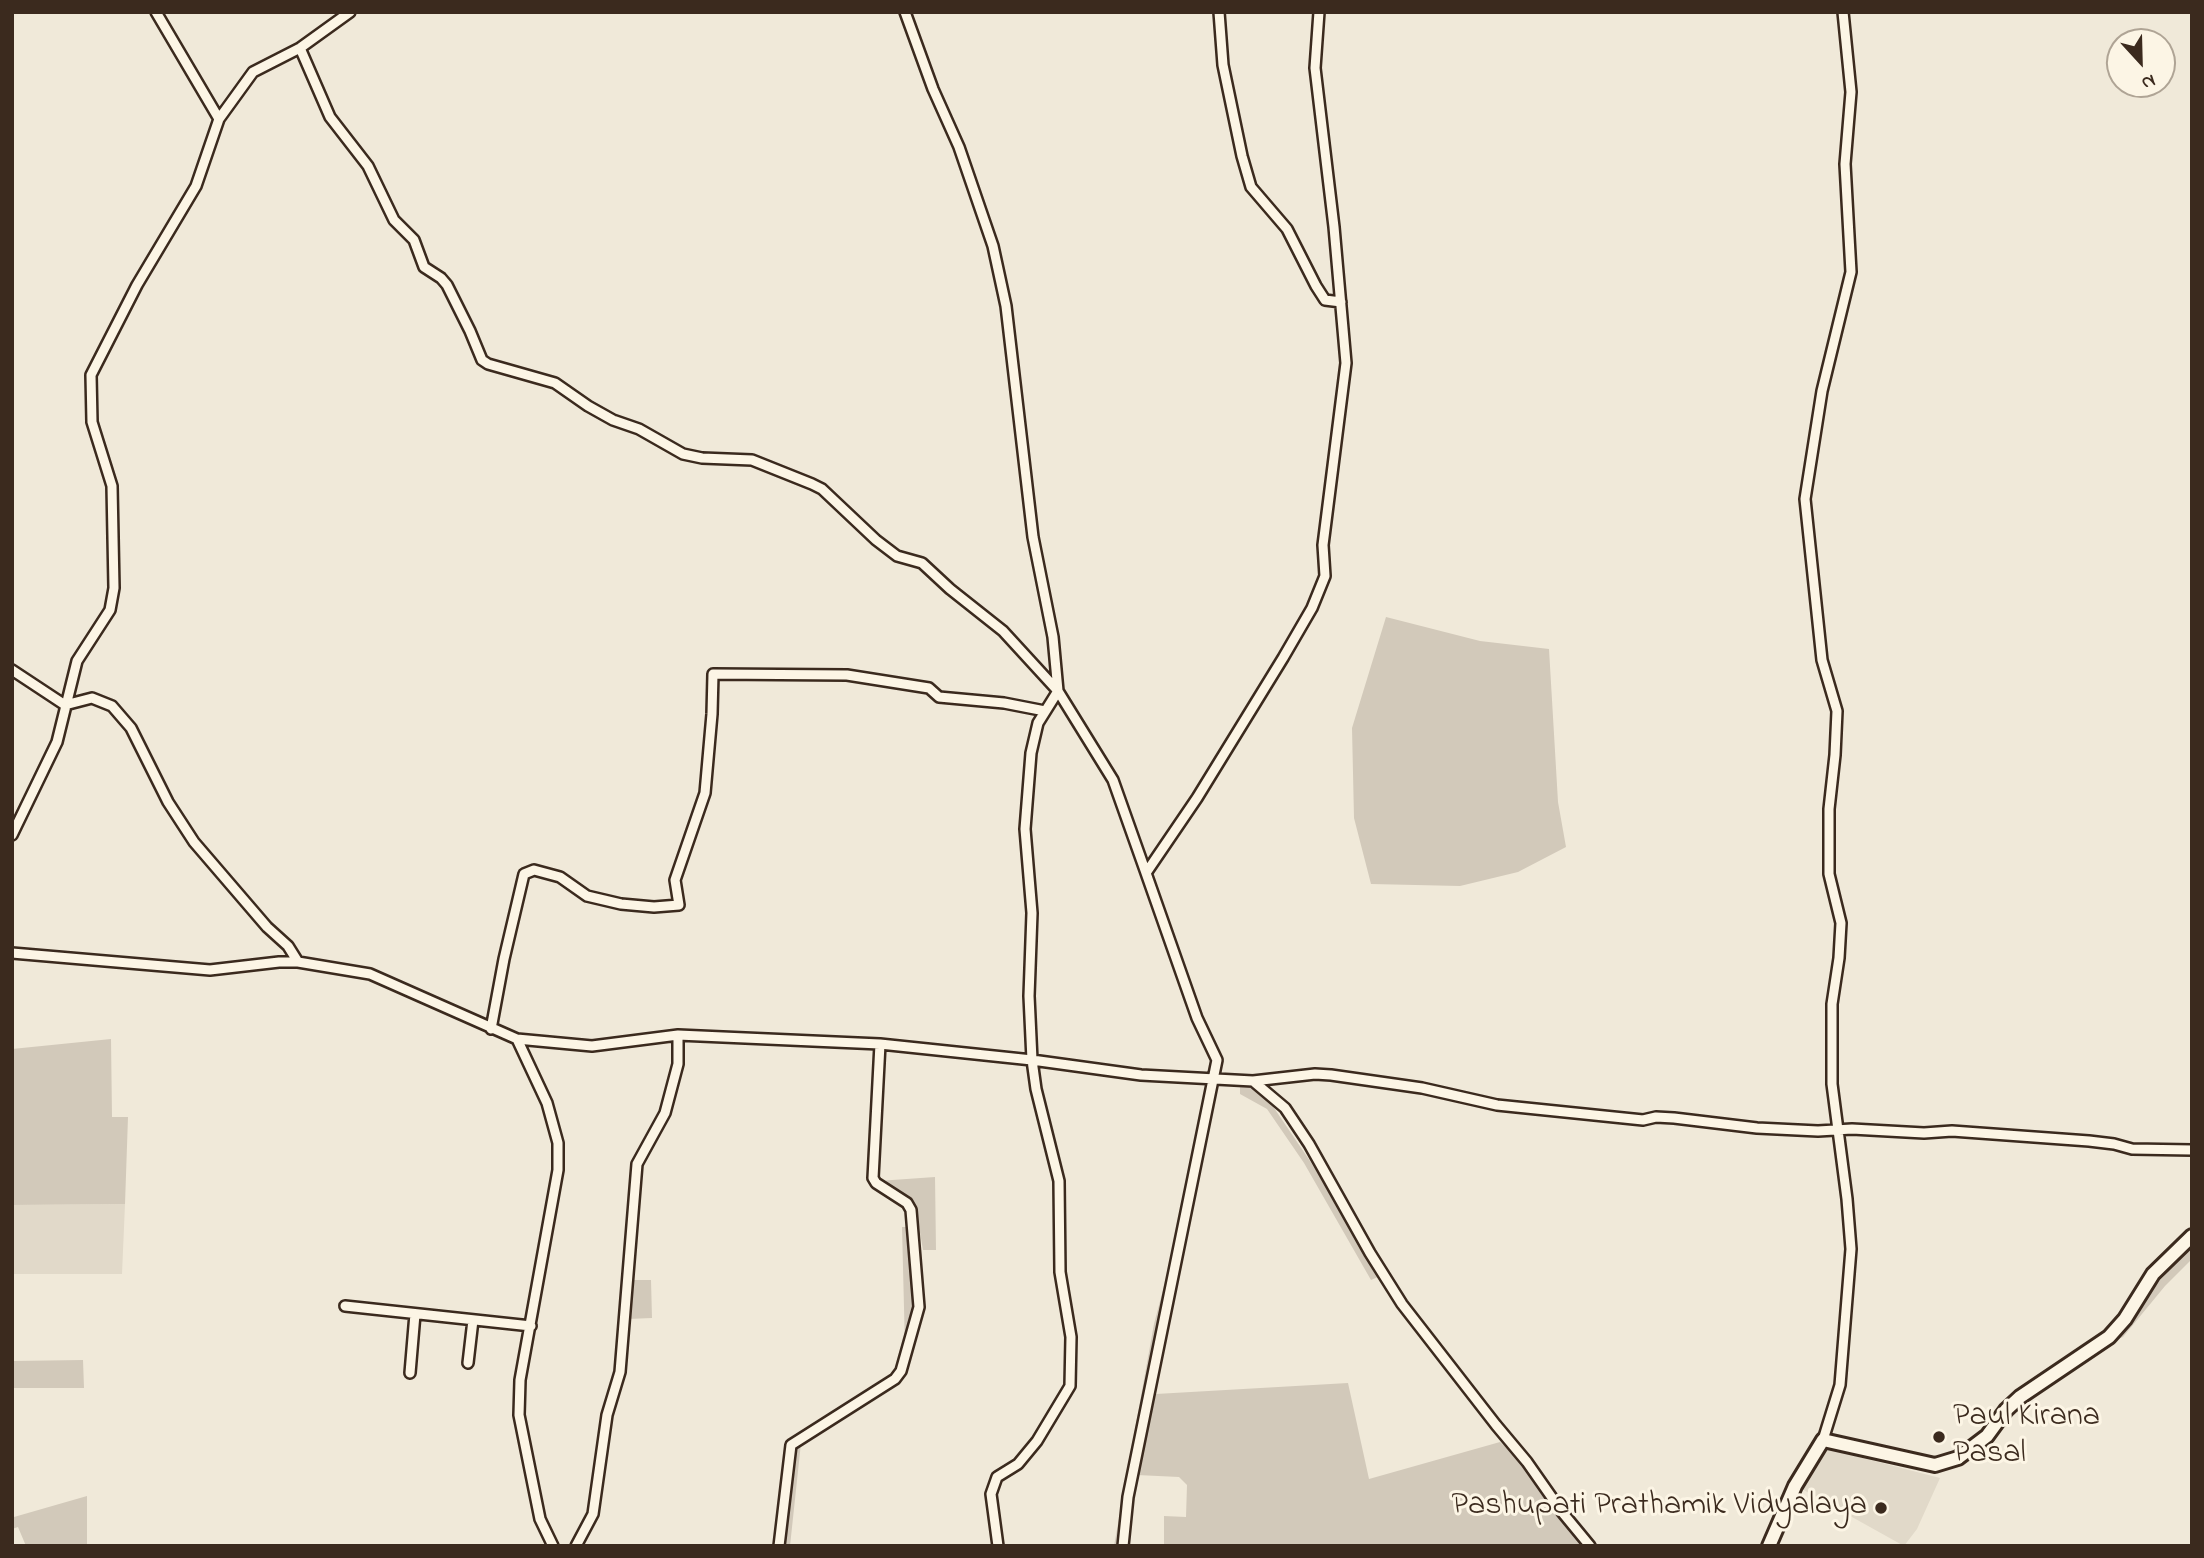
<!DOCTYPE html>
<html>
<head>
<meta charset="utf-8">
<style>
	body { margin:0 }
	#map { position:relative; width:2204px; height:1558px; overflow:hidden; background:#f0e9d9; font-family:"Indie Flower",sans-serif }
	canvas { display:block }
	.frame { position:absolute; inset:0; border:14px solid #3b2a1e; pointer-events:none }
	.north { position:absolute; left:2106px; top:28px; width:70px; height:70px; box-sizing:border-box; background:#fcf5e5; border:2px solid #afa495; border-radius:50%; rotate:158deg; font-size:19px; font-weight:700; line-height:28px; text-align:center; color:#3b2a1e }
	.north::after { content:''; display:block; margin:auto; width:24px; height:32px; background:#3b2a1e; clip-path:polygon(50% 0,100% 100%,50% 72%,0 100%) }
</style>
</head>
<body>
<div id="map">
<canvas width="2204" height="1558"></canvas>
<div class="frame"></div>
<div class="north">N</div>
</div>
<script>
const c = document.querySelector('canvas').getContext('2d');
c.lineJoin = 'round';
function paint(path, color) { c.fillStyle = color; c.fill(path, 'evenodd'); }
const poly = rows => new Path2D(rows.map(r => 'M' + r).join(''));
function strokePath(path, color, width, dash) { c.strokeStyle = color; c.lineWidth = width; c.lineCap = dash ? 'butt' : 'round'; c.setLineDash(dash || []); c.stroke(path); }
function label(font, color, halo, rows, align = 'center') {
  c.font = font + ' "Indie Flower",sans-serif'; c.lineWidth = 6; c.setLineDash([]); c.textBaseline = 'middle'; c.strokeStyle = halo; c.fillStyle = color; for (const [text, x, y, turn = 0] of rows) {
    c.save(); c.translate(x, y); c.rotate((+turn || 0) * Math.PI / 180); c.textAlign = isNaN(turn) ? turn : align; if (halo) c.strokeText(text, 0, 0); c.fillText(text, 0, 0); c.restore();
  }
}
paint(poly([
	[125,1204,122,1274,12,1274,12,1205],
	[1828,1449,1940,1478,1917,1529,1904,1546,1800,1488,1816,1459]
]), '#e1d9c9');
paint(poly([
	[1386,617,1480,641,1549,649,1558,802,1566,847,1518,872,1460,886,1371,884,1354,818,1352,728],
	[111,1039,112,1117,128,1117,125,1204,12,1205,12,1049],
	[1250,1084,1272,1105,1310,1161,1380,1276,1371,1280,1304,1163,1267,1109,1240,1094,1240,1085],
	[935,1177,936,1250,923,1250,916,1209,911,1201,878,1181],
	[902,1227,907,1227,916,1307,905,1348],
	[2192,1246,2192,1259,2165,1286,2123,1337,2116,1340,2152,1289],
	[632,1280,651,1280,652,1318,628,1319],
	[1164,1286,1165,1290,1129,1473,1117,1546,1114,1546,1154,1324],
	[83,1360,84,1388,12,1388,12,1361],
	[1348,1383,1369,1479,1500,1442,1524,1463,1585,1546,1164,1546,1164,1516,1186,1517,1187,1485,1179,1477,1137,1475,1156,1394],
	[801,1443,790,1546,783,1546,793,1451],
	[87,1496,87,1546,26,1546,18,1527,12,1529,12,1514,14,1517]
]), '#d2c9ba');
const street = poly([
	[905,12,933,89,959,147,993,246,1006,306,1033,537,1053,637,1058,691,1038,723,1031,753,1025,829,1032,913,1029,996,1032,1060,1036,1089,1059,1181,1060,1272,1071,1337,1070,1386,1037,1441,1018,1464,997,1477,991,1494,998,1546],
	[1219,12,1223,65,1242,156,1251,187,1287,229,1316,286,1325,300,1341,302],
	[300,48,330,117,368,166,394,220,414,240,424,267,441,278,447,285,470,331,482,360,488,364,555,383,588,406,613,420,639,429,683,454,702,458,752,460,812,484,822,489,876,540,897,556,922,563,950,589,1003,631,1058,691,1113,780,1146,873],
	[219,119,253,72,300,48,350,12],
	[12,670,65,705,92,698,112,706,131,728,168,802,194,842,267,927,288,946,298,962],
	[12,835,57,742,77,661,110,610,114,588,112,486,92,422,91,375,137,285,196,186,219,119,156,12],
	[12,953,210,970,279,962,298,962,370,974,517,1039,592,1046,678,1035,880,1044,1032,1060,1141,1075,1253,1081,1315,1074,1331,1075,1422,1088,1497,1105,1643,1120,1656,1117,1674,1118,1757,1128,1818,1131,1852,1129,1924,1133,1952,1131,2089,1141,2114,1144,2132,1149,2192,1150],
	[491,1029,504,959,524,874,534,870,560,877,587,896,621,904,654,907,679,905,675,880,705,793,712,714,713,674,847,675,929,688,939,697,1004,703,1045,711],
	[517,1039,547,1103,558,1143,558,1170,520,1380,519,1415,540,1519,553,1546],
	[1253,1081,1285,1108,1309,1144,1370,1253,1402,1304,1496,1425,1527,1462,1562,1512,1590,1546],
	[345,1306,531,1326],
	[468,1363,473,1320],
	[410,1373,415,1314],
	[1823,1440,1840,1385,1851,1249,1847,1199,1832,1084,1832,1004,1839,958,1841,923,1829,874,1829,809,1835,755,1837,711,1822,660,1805,499,1822,391,1851,272,1845,164,1851,92,1843,12],
	[576,1546,593,1514,607,1415,620,1372,637,1164,665,1113,678,1064,678,1035],
	[779,1546,791,1445,895,1379,901,1371,919,1307,911,1210,907,1203,876,1183,873,1178,880,1044],
	[1123,1546,1128,1497,1217,1060,1197,1018,1146,873,1197,798,1283,658,1312,608,1325,576,1323,545,1346,363,1334,227,1315,68,1319,12]
]);
const secondary = poly([
	[1769,1546,1795,1486,1823,1440,1935,1465,1958,1458,1987,1436,2006,1410,2020,1397,2109,1337,2125,1319,2153,1274,2192,1236]
]);
strokePath(street, '#3b2a1e', 14);
strokePath(secondary, '#3b2a1e', 18);
strokePath(street, '#fcf5e5', 9);
strokePath(secondary, '#fcf5e5', 12);
for (const [x, y, r, color] of [
	[1939,1437,7,"#3b2a1e"],
	[1881,1508,7,"#3b2a1e"]
]) { const dot = new Path2D(); dot.arc(x, y, r, 0, 2 * Math.PI); c.fillStyle = color; c.fill(dot); strokePath(dot, '#fcf5e5', 2.5); }
label('32px', '#3b2a1e', '#fcf5e5', [
	["Paul Kirana",1953,1419],
	["Pasal",1953,1456],
	["Pashupati Prathamik Vidyalaya",1867,1508,"right"]
], 'left');
</script>
</body>
</html>
